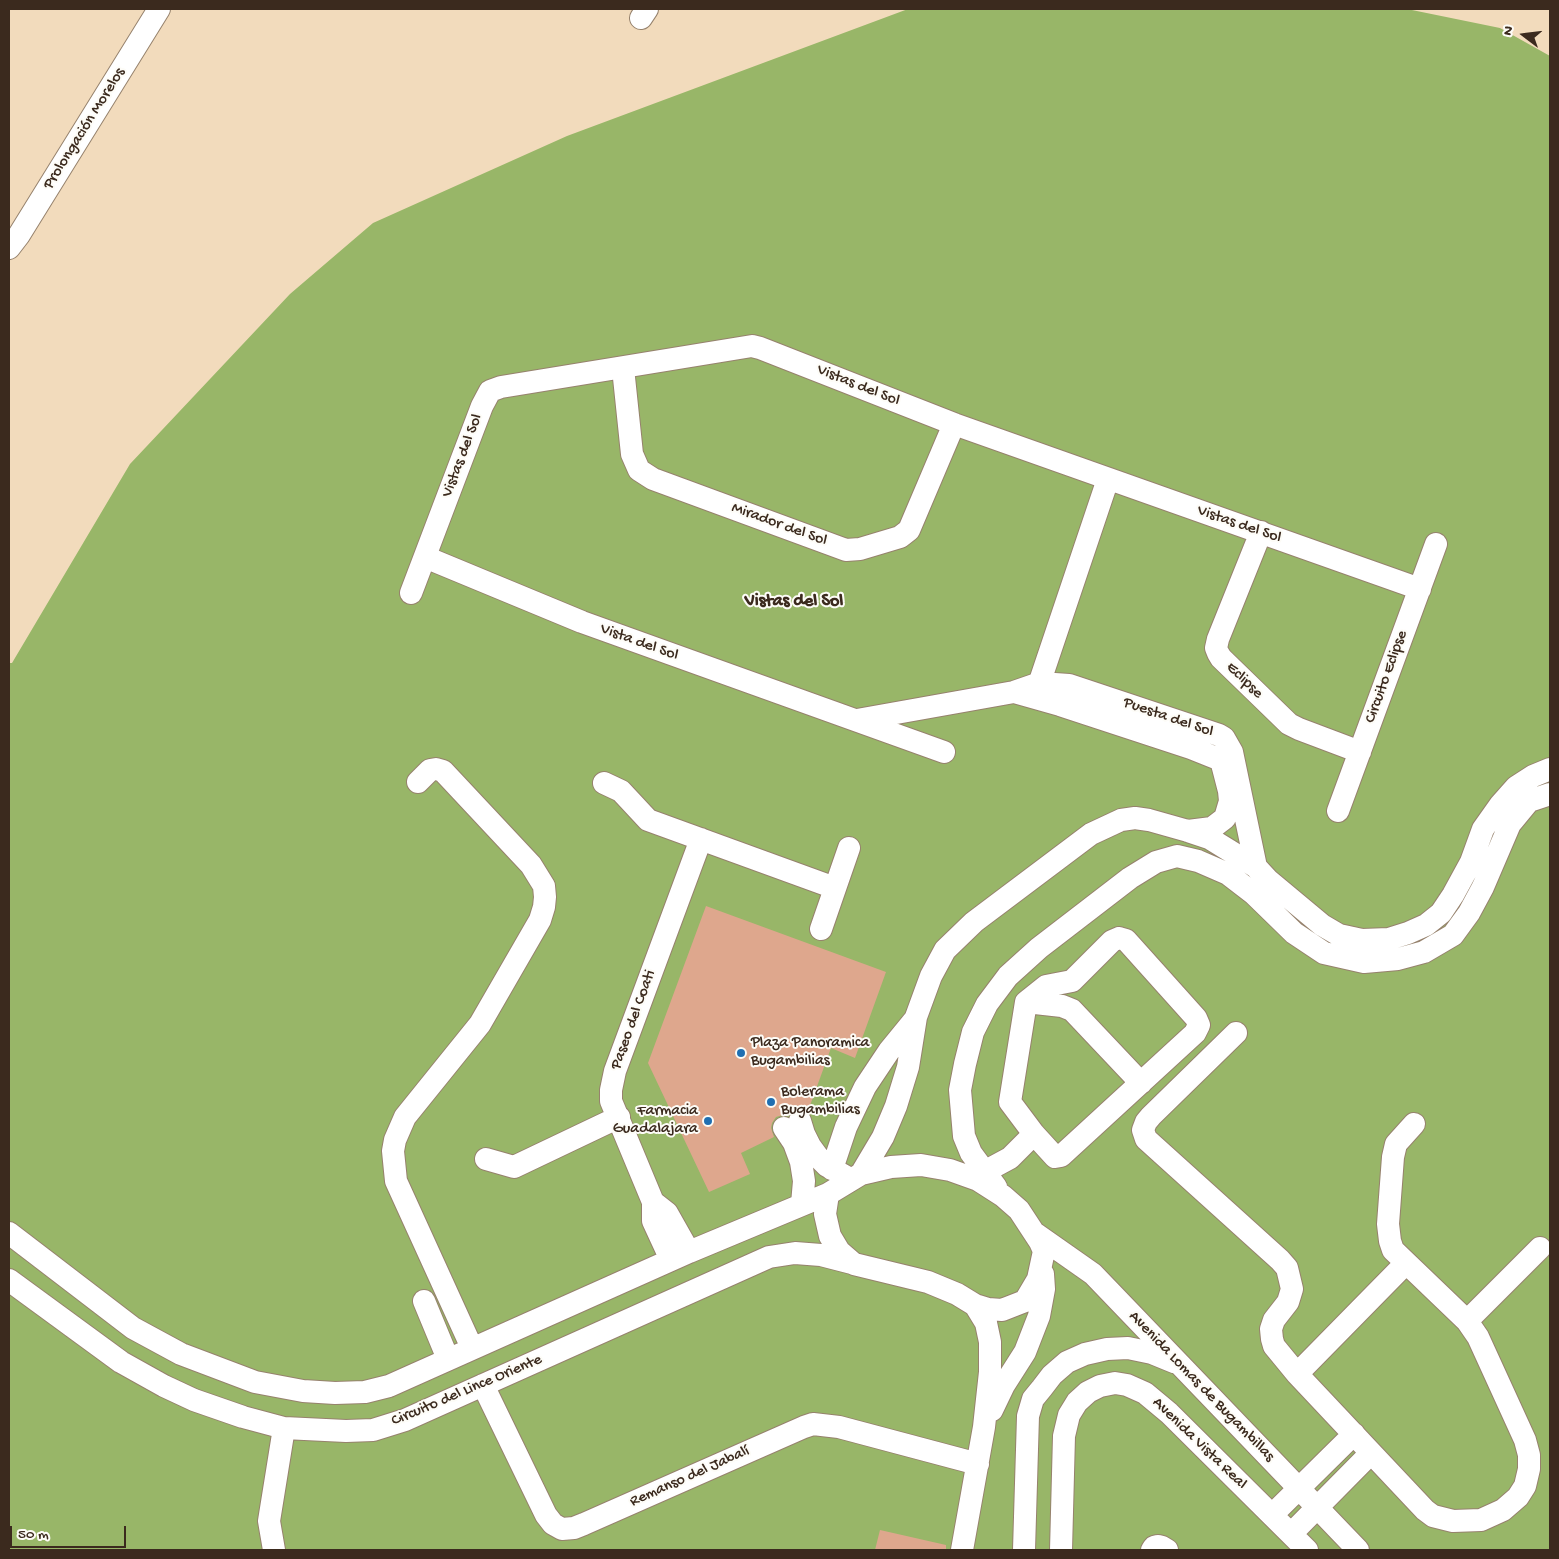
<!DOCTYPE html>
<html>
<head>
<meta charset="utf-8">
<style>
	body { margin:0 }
	#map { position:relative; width:1559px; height:1559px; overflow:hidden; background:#f2dbbc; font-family:"Gochi Hand",sans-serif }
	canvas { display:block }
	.frame { position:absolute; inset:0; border:10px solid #3b2a1e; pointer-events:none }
	.north { position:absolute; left:1499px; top:10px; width:50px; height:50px; -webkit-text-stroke:4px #fdfcf7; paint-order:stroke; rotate:285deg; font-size:14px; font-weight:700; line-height:20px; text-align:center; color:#3b2a1e }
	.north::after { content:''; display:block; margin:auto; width:18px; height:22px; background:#3b2a1e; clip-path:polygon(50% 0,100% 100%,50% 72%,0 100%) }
	.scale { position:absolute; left:10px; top:1526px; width:116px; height:22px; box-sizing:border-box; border:2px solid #3b2a1e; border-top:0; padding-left:6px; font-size:15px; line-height:18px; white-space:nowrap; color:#3b2a1e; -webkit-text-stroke:4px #fdfcf7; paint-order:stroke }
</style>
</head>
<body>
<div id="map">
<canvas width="1559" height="1559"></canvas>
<div class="frame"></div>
<div class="north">N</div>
<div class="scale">50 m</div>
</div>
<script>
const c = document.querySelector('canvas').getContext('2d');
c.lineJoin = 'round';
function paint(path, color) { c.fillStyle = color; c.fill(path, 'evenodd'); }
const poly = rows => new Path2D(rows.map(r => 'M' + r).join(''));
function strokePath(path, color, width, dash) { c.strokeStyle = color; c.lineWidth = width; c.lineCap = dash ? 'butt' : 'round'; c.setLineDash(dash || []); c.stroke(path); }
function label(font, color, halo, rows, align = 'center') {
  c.font = font + ' "Gochi Hand",sans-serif'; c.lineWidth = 4; c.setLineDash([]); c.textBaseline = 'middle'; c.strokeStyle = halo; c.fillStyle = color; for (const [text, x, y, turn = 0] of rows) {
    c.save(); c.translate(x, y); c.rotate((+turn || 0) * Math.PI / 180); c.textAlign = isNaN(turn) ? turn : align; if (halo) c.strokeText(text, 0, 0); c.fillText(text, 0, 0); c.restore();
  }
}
paint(poly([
	[908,9,1407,9,1500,28,1550,56,1550,1550,9,1550,9,663,12,663,130,464,290,294,373,223,567,136]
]), '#98b668');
paint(poly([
	[706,906,886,972,855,1058,831,1048,808,1111,803,1108,797,1108,791,1112,788,1116,783,1115,776,1117,772,1123,771,1128,774,1137,741,1153,750,1174,709,1192,648,1063],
	[880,1530,946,1545,946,1550,875,1550]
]), '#dea78d');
const minor = poly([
	[641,18,647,9],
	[9,248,19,235,159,9],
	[623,368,632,454,639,470,653,479,846,550,860,549,900,537,909,530,954,424],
	[1261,532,1218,639,1216,648,1218,653,1221,658,1289,724,1299,729,1360,752],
	[425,557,582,622,944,752],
	[411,593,482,406,490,391,501,387,752,346,760,348,954,424,1420,589],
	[1014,692,1060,705,1191,748,1221,760,1229,791,1230,801,1225,818,1212,828,1188,831],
	[1035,696,1108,479],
	[857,720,1014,692,1040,683,1069,685,1219,735,1224,738,1232,752,1256,867],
	[418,782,430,770,436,769,443,771,531,865,544,886,545,897,544,907,540,920,480,1024,405,1117,395,1140,393,1151,396,1181,472,1348],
	[604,783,621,791,648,820,835,888],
	[1338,811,1436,544],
	[821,929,849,848],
	[1119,938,1126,940,1196,1018,1199,1025,1195,1033,1061,1156,1055,1157,1034,1134,1010,1102,1026,1002,1046,986,1072,981,1112,941,1119,938],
	[1026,1002,1062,1006,1072,1010,1141,1083],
	[1236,1033,1151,1116,1146,1122,1143,1130,1146,1139,1280,1260,1287,1268,1292,1289,1288,1302,1274,1320,1271,1329,1272,1339,1274,1346,1297,1374,1425,1510,1433,1516,1453,1521,1481,1520,1503,1510,1518,1497,1525,1486,1529,1469,1529,1455,1525,1440,1478,1337,1467,1321,1393,1250,1390,1241,1388,1224,1393,1157,1396,1144,1414,1124],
	[800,1121,804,1134,810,1146,818,1157,827,1166,845,1176],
	[784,1128,794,1143,801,1162,804,1181,802,1204],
	[486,1159,514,1167,619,1117],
	[832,1169,846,1127,865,1087,889,1051,916,1018],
	[984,1172,1010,1158,1034,1134],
	[861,1174,883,1137,896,1106,908,1067,916,1017,931,976,945,950,974,922,1091,834,1121,820,1135,818,1149,820,1188,831,1209,838,1256,867,1268,880,1322,925,1339,935,1362,940,1389,939,1408,933,1426,925,1441,913,1453,895,1471,862,1483,829,1500,805,1516,787,1533,776,1550,769],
	[996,1187,971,1153,964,1136,960,1090,965,1064,973,1032,987,1004,1008,976,1039,948,1130,878,1156,862,1177,856,1198,861,1228,874,1254,894,1294,933,1324,953,1364,962,1398,959,1424,952,1453,935,1469,913,1483,887,1510,824,1529,801,1550,794],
	[653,1202,667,1213,689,1252],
	[9,1233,133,1328,181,1354,255,1382,303,1391,335,1393,365,1392,389,1386,689,1252,828,1194,861,1174,891,1167,921,1165,950,1170,978,1180,1003,1196,1019,1210,1040,1242,1044,1251,1038,1279,1025,1301,1002,1310,988,1309,975,1305,957,1294,928,1282,854,1264,839,1251,830,1236,825,1214,828,1194],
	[1036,1234,1093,1274,1358,1550],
	[671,1260,653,1221,653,1202,611,1101,611,1090,615,1071,701,839],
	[9,1280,121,1362,164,1386,194,1400,243,1417,284,1428,346,1431,373,1430,405,1420,769,1257,795,1253,821,1255,852,1263],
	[424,1301,448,1359],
	[1467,1321,1540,1248],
	[1297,1374,1406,1263],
	[483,1385,546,1515,553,1524,562,1529,574,1528,584,1524,804,1427,813,1424,839,1427,978,1464],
	[992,1410,1004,1385,1025,1352,1039,1316,1044,1289,1043,1274],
	[1272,1515,1354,1434],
	[1291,1534,1371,1453],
	[274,1550,269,1521,284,1428],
	[962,1550,984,1427,990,1372,990,1342,986,1323,975,1305],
	[1024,1550,1028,1416,1033,1399,1042,1388,1052,1375,1067,1362,1085,1354,1107,1349,1128,1348,1152,1353,1174,1362],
	[1061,1550,1064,1436,1069,1415,1077,1402,1088,1392,1100,1386,1115,1383,1127,1385,1145,1393,1169,1413,1307,1550],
	[1152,1550,1154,1547,1158,1546,1162,1547,1167,1550]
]);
strokePath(minor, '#96826d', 24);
strokePath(minor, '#fff', 22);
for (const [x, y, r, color] of [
	[741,1053,5,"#1f6fb2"],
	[771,1102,5,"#1f6fb2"],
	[708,1121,5,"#1f6fb2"]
]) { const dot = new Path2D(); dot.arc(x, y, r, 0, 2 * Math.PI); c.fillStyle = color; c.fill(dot); strokePath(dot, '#fdfcf7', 2); }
label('16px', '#3b2a1e', '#fdfcf7', [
	["Prolongación Morelos",85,129,-58],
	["Vistas del Sol",858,386,22],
	["Vistas del Sol",463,456,-69],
	["Mirador del Sol",779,525,20],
	["Vistas del Sol",1239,525,19],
	["Vista del Sol",639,643,20],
	["Circuito Eclipse",1387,677,-70],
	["Eclipse",1244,681,44],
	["Puesta del Sol",1168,718,19],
	["Paseo del Coati",634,1020,-70],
	["Avenida Lomas de Bugambillas",1201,1387,46],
	["Circuito del Lince Oriente",467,1391,-23],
	["Avenida Vista Real",1199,1444,44],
	["Remanso del Jabalí",690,1477,-24]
]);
label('16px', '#3b2a1e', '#fdfcf7', [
	["Plaza Panoramica",751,1044],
	["Bugambilias",751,1062],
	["Bolerama",781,1093],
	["Bugambilias",781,1111],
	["Farmacia",698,1112,"right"],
	["Guadalajara",698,1130,"right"]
], 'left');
label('bold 18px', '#3b2a1e', '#fdfcf7', [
	["Vistas del Sol",794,602]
]);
</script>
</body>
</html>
